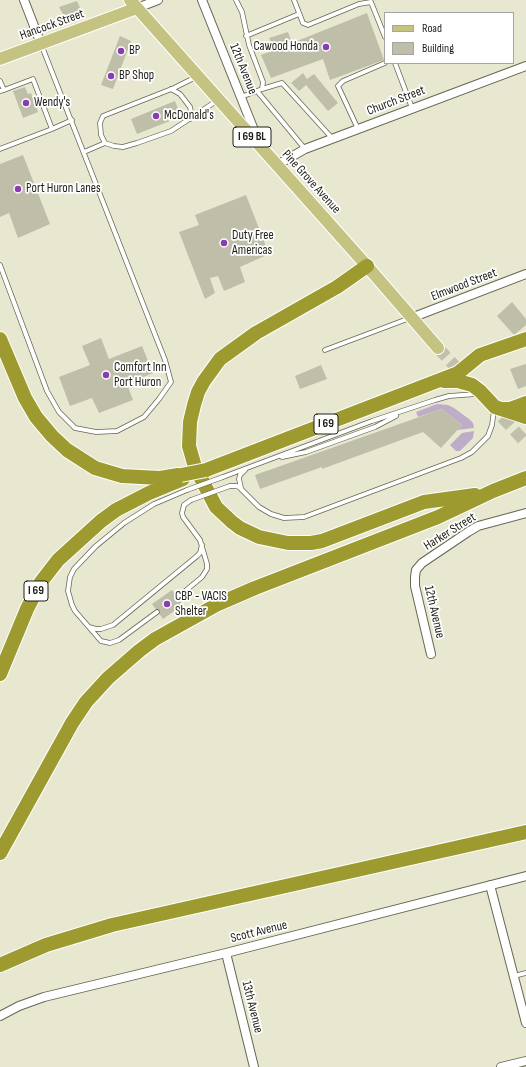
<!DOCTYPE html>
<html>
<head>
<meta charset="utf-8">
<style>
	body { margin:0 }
	#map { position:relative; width:526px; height:1067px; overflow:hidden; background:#e8e8d1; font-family:"Sofia Sans Condensed",sans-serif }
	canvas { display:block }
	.legend { position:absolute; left:384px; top:12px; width:130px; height:52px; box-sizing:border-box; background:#fff; border:1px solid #a5a5a2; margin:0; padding:5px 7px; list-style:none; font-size:12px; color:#1e1e16 }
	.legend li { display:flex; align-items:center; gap:8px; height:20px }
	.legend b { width:20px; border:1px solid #a5a5a2 }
</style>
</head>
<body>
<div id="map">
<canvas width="526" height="1067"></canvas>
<ul class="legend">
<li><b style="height:5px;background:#c4c382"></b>Road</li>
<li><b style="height:11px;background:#bfbfa9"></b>Building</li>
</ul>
</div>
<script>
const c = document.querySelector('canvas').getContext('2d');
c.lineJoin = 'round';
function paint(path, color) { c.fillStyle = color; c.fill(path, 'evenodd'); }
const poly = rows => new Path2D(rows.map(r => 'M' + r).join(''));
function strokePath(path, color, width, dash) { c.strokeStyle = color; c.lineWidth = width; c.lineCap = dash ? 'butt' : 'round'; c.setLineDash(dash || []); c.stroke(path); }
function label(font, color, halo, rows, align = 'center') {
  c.font = font + ' "Sofia Sans Condensed",sans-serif'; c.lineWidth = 3.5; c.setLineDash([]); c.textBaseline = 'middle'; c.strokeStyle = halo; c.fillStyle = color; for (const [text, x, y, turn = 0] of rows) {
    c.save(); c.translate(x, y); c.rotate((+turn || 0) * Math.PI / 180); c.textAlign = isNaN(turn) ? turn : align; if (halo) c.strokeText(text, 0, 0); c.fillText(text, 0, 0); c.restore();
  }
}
paint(poly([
	[437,404,448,405,454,408,469,419,473,423,474,428,457,430,462,425,442,409,418,417,416,412],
	[474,431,473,438,460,451,456,451,450,445,462,433]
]), '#beacc8');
paint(poly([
	[77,1,81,10,64,16,59,7],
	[367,13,384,60,330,80,323,59,271,78,261,55,275,50,269,38,288,32,292,43],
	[120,36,131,41,113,89,101,85],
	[303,73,307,79,314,74,338,103,328,111,306,85,299,91,291,83],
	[25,87,28,94,31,93,38,112,23,118,13,91],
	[175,101,180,114,168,119,170,121,137,134,131,119],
	[23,155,50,224,18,238,9,213,0,217,0,164],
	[246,195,269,254,240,267,245,282,224,291,218,276,210,278,215,293,205,299,179,232,199,225,195,215],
	[512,302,526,319,526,325,514,335,497,316],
	[101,338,109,359,142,346,153,373,127,384,133,400,99,413,92,398,70,406,59,377,90,365,82,346],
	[526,364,526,386,518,389,510,369],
	[321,365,327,379,300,389,295,376],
	[442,409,462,425,441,448,423,432,322,469,322,467,260,489,255,475],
	[172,590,183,605,163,619,152,604]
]), '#bfbfa9');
strokePath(poly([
	[438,348,465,377],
	[490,404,526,443]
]), '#c0c0ac', 12, [12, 6]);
const service = poly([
	[236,0,242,12,249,45,263,82,262,89,241,97],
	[294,0,303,23,308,25,359,4,371,2,385,37],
	[246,36,299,14],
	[395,63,412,108],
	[196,77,174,88,103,116,100,123,101,135,105,143,114,146,123,147,137,143,171,131,218,100],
	[0,81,4,90,0,91],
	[171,89,180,94,190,107,191,112,190,119],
	[262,89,282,83,332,138],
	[4,90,33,79,52,129,72,120],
	[257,91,305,149],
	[358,129,338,86,343,81,385,63],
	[0,149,52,129],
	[84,152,105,143],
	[0,265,47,391,59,412,75,428,96,432,117,431,144,417,159,399,171,382,165,360,41,44],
	[325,350,410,318],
	[282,457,306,452,375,427,396,416],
	[223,477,372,421,435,400,449,396,476,394],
	[230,486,236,486,239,487,259,507,271,514,284,518,304,517,461,458,472,452,488,436,492,425,494,410],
	[241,488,239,479,240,475,245,470],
	[178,597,202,577,207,569,207,564,200,540,183,517,182,513,184,505,191,500],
	[157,612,119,640,110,643,101,641,75,611,72,605,68,591,70,577,74,569,96,546,124,523,154,504,187,490],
	[89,627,96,629,101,629,113,625,197,556,200,553,202,545],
	[514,976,526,973]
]);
const minor = poly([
	[24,0,41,44],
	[202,0,258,140],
	[137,8,158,0],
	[277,165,305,149,526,66],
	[411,318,526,274],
	[431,654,415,586,415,577,416,570,422,563,468,532,478,526,526,513],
	[490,885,526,1023],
	[226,953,254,1067],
	[0,1016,19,1006,44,997,226,953,526,876],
	[501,1067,526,1061]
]);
const primary = poly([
	[130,0,367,266,438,348],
	[0,59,137,8]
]);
const motorway = poly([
	[367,266,337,287,256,333,220,359,204,381,198,392,194,405,190,422,189,446,195,467,216,507,232,522,240,528,259,537,288,543,311,543,322,541,424,502,475,495],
	[0,339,25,398,36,417,52,436,67,450,95,468,122,476,160,478,178,475],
	[444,381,458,381,472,385,480,391,495,407,526,417],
	[501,409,510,409,526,403],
	[206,470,458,373,480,355,526,339],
	[0,674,27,609,41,582,58,560,101,521,116,510,149,493,183,479],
	[0,853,72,723,86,702,108,678,139,651,155,639,218,604,255,588,438,517,493,491,526,478],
	[0,965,46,945,112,925,526,832]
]);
strokePath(service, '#666753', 5.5);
strokePath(minor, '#666753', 10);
strokePath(primary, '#fff', 14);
strokePath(motorway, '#fff', 16);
strokePath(service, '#fff', 4);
strokePath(minor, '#fff', 8);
strokePath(primary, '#c4c382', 12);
strokePath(motorway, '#9d9b2f', 14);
const serviceBridge = poly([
	[187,490,223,477],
	[191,500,230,486]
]);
const motorwayBridge = poly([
	[181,475,206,470]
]);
strokePath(serviceBridge, '#666753', 5.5, []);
strokePath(motorwayBridge, '#fff', 16, []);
strokePath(serviceBridge, '#fff', 4);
strokePath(motorwayBridge, '#9d9b2f', 14);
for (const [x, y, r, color] of [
	[326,47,4,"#893dae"],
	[121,51,4,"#893dae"],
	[111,76,4,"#893dae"],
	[26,103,4,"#893dae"],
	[156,116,4,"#893dae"],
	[18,189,4,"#893dae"],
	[224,243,4,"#893dae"],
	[106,375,4,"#893dae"],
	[167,604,4,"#893dae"]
]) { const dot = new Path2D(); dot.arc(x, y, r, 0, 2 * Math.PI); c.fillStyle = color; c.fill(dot); strokePath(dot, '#fff', 1.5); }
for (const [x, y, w] of [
	[252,137,38],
	[326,424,24],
	[36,591,24]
]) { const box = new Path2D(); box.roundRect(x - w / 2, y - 10, w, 20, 3); c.fillStyle = '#fff'; c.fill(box); strokePath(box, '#1e1e16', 1); }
label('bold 12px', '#1e1e16', null, [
	["I 69 BL",252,137],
	["I 69",326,424],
	["I 69",36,591]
]);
label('13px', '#1e1e16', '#fff', [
	["Hancock Street",52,25,-20],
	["12th Avenue",243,69,68],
	["Church Street",396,101,-21],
	["Pine Grove Avenue",311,182,48],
	["Elmwood Street",464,285,-21],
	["Harker Street",450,532,-32],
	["12th Avenue",434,612,77],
	["Scott Avenue",259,932,-14],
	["13th Avenue",252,1007,76]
]);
label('13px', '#1e1e16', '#fff', [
	["Cawood Honda",318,47,"right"],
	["BP",129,51],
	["BP Shop",119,76],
	["Wendy's",34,103],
	["McDonald's",164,116],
	["Port Huron Lanes",26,189],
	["Duty Free",232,236],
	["Americas",232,251],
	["Comfort Inn",114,368],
	["Port Huron",114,383],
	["CBP - VACIS",175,597],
	["Shelter",175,612]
], 'left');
</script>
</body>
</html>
